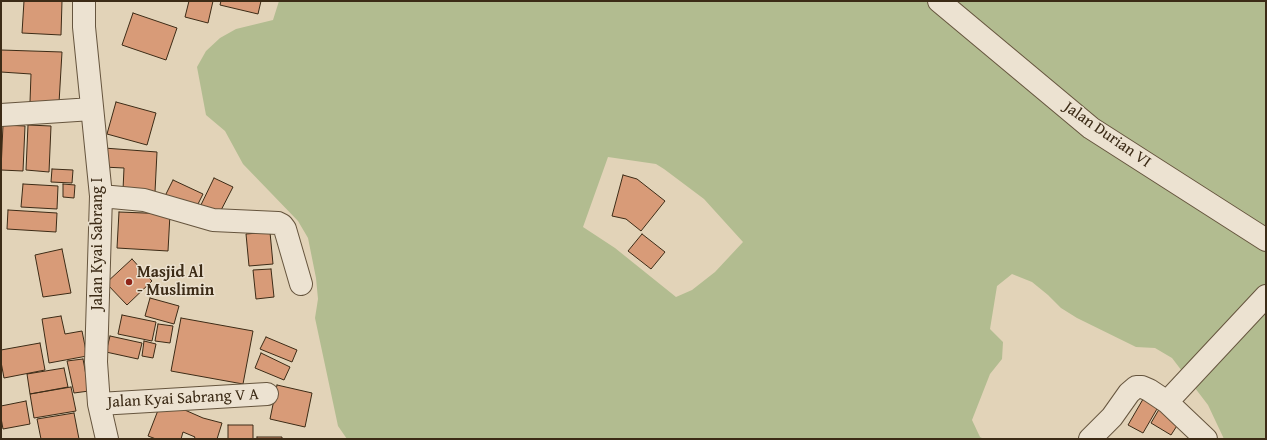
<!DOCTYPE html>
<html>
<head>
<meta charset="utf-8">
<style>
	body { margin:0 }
	#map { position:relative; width:1267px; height:440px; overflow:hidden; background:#e2d3b8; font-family:"Gentium Book Plus",serif }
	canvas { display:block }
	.frame { position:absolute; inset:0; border:2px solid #3c2b16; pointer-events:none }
</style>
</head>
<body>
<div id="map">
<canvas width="1267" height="440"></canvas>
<div class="frame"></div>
</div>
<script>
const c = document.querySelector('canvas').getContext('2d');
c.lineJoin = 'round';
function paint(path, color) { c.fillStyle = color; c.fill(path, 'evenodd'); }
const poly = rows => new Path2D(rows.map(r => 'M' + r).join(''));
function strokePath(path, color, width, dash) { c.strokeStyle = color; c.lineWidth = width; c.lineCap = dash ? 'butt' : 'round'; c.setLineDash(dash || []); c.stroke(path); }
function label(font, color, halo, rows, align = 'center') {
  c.font = font + ' "Gentium Book Plus",serif'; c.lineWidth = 3; c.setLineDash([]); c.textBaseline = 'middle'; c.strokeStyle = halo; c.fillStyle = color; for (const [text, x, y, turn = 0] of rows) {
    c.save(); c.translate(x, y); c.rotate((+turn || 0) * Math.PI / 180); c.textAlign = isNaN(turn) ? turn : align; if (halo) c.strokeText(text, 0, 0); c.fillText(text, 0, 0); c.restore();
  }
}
paint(poly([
	[279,1,1266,1,1266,439,1224,439,1208,405,1172,358,1155,348,1136,347,1077,318,1061,308,1048,295,1032,282,1012,274,997,286,990,329,1003,342,1002,359,990,374,972,420,980,437,984,439,347,439,338,426,315,318,318,299,316,278,308,238,298,221,243,164,225,131,206,115,197,67,206,51,220,38,236,29,273,20],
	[608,157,656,164,664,169,704,199,743,242,715,272,692,290,676,297,615,248,583,227]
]), '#b2bc90');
const building = poly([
	[24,1,62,1,61,35,22,33,24,1],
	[189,1,213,1,208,23,185,17,189,1],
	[221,1,261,1,258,14,220,5,221,1],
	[133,13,177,28,166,60,122,45,133,13],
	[1,50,62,52,59,103,30,102,31,74,1,72,1,50],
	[116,102,156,113,147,145,107,134,116,102],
	[3,125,25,126,23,171,1,170,3,125],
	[28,125,51,126,49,172,26,170,28,125],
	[104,148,157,152,155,192,123,190,124,168,103,167,104,148],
	[52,169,73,170,72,183,51,182,52,169],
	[623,175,637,179,665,201,641,231,626,219,612,216,623,175],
	[214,178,233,187,217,218,199,209,214,178],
	[173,180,203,194,194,212,164,198,173,180],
	[23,184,58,186,57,209,21,207,23,184],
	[63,184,75,185,74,198,63,197,63,184],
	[8,210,57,213,56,232,7,229,8,210],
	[119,212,170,214,168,251,117,248,119,212],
	[270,232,273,264,249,266,246,234,270,232],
	[642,234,665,252,651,269,628,251,642,234],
	[62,249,71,293,43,297,35,255,62,249],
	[132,259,152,281,127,305,106,283,132,259],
	[271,269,274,297,256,299,253,270,271,269],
	[150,298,179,306,174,324,145,316,150,298],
	[122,315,156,322,152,341,118,334,122,315],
	[61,316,65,334,82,331,87,356,49,363,42,319,61,316],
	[181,318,253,331,243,384,171,371,181,318],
	[158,324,173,326,170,343,155,341,158,324],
	[110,336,142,343,138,359,106,352,110,336],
	[266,337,297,350,292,362,260,349,266,337],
	[144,341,156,344,153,358,142,356,144,341],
	[40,343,45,370,4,378,1,362,1,350,40,343],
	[261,353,290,367,284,380,255,368,261,353],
	[83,359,89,391,74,393,67,361,83,359],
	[64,368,68,387,30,394,27,374,64,368],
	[277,385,312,393,305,427,270,419,277,385],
	[71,387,76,411,34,418,30,394,71,387],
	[1146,394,1161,402,1143,433,1128,425,1146,394],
	[162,400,203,418,222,423,217,439,194,439,195,437,183,432,181,439,156,439,148,436,162,400],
	[26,401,30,424,3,429,1,418,1,406,26,401],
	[1161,406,1182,418,1171,435,1151,423,1161,406],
	[74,413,79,439,41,439,37,419,74,413],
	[228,425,253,425,253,439,228,439,228,425],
	[257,437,282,437,282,439,257,439,257,437]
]);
paint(building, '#d89b78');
strokePath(building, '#3c2b16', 1);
const street = poly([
	[84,1,84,27,101,196,96,362,99,404,107,439],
	[939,1,1091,128,1266,240],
	[1,115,92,109],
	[101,196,144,200,213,220,278,223,282,225,285,229,301,284],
	[1167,402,1206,439],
	[99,404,267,394],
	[1090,439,1112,417,1129,393,1136,387,1142,387,1149,390,1167,402,1266,296]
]);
strokePath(street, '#66553e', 24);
strokePath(street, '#ece2d1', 22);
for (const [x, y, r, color] of [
	[129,282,4,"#8f2418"]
]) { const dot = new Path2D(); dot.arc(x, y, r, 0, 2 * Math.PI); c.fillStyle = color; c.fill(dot); strokePath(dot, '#ece2d1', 1.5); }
label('16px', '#3c2b16', '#ece2d1', [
	["Jalan Durian VI",1107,135,35],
	["Jalan Kyai Sabrang I",98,244,-90],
	["Jalan Kyai Sabrang V A",183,399,-3]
]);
label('bold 16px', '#3c2b16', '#ece2d1', [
	["Masjid Al",137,273],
	["- Muslimin",137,291]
], 'left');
</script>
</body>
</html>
